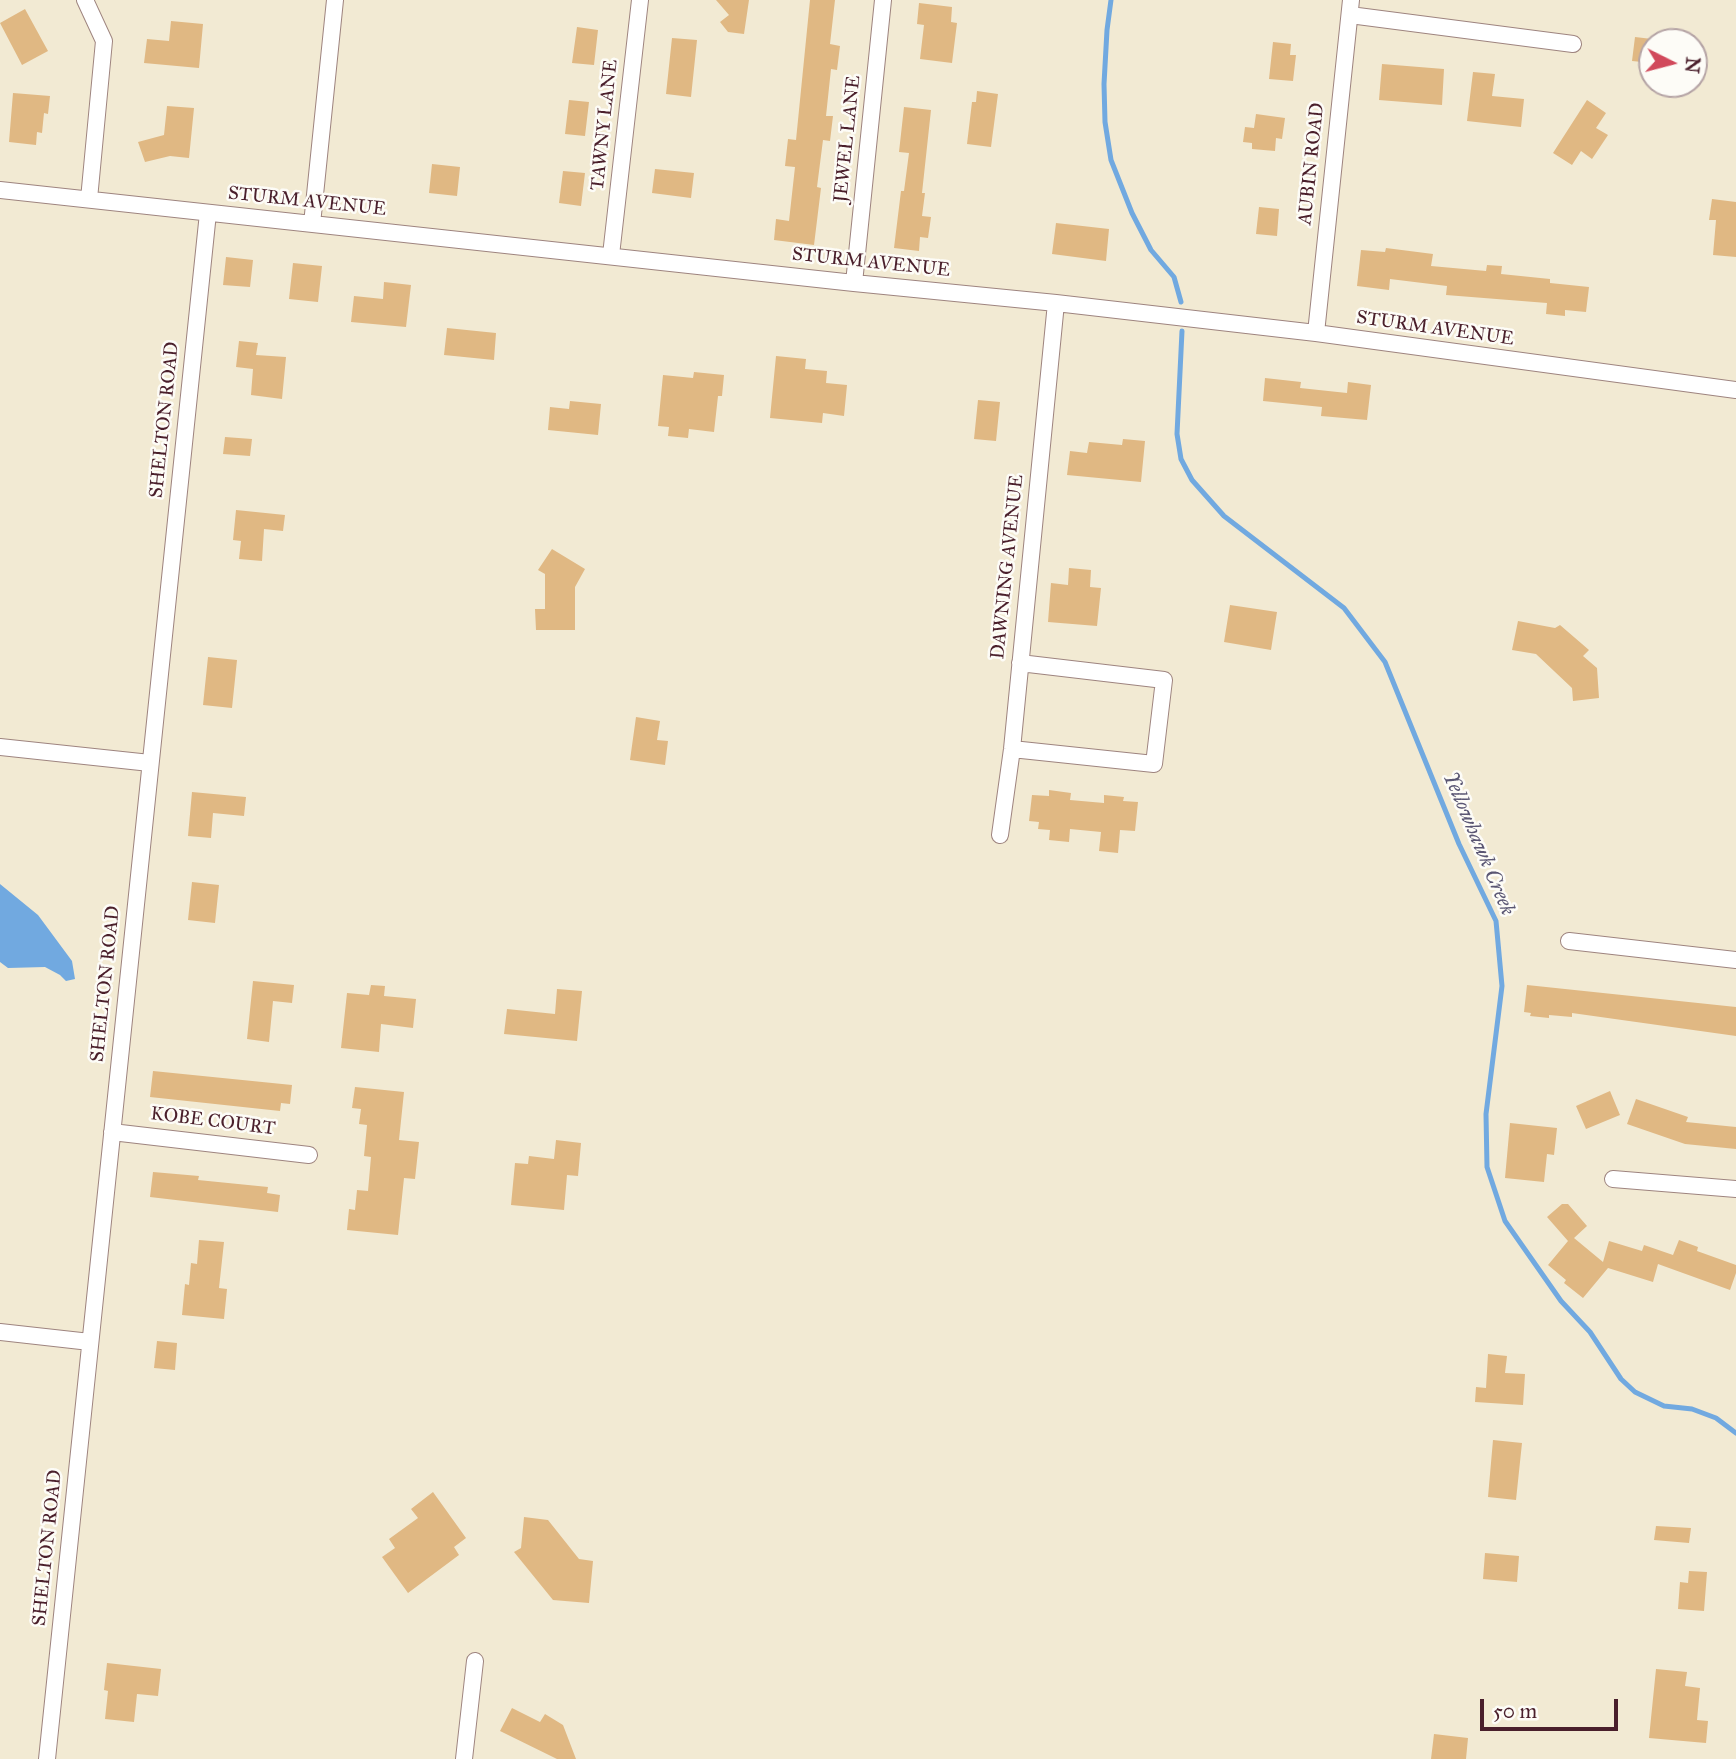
<!DOCTYPE html>
<html>
<head>
<meta charset="utf-8">
<style>
	body { margin:0 }
	#map { position:relative; width:1736px; height:1759px; overflow:hidden; background:#f2ead3; font-family:"IM FELL Great Primer",serif }
	canvas { display:block }
	.north { position:absolute; left:1638px; top:28px; width:70px; height:70px; box-sizing:border-box; background:#fdfcf7; border:2px solid #b5a4a5; border-radius:50%; rotate:96deg; font-size:19px; font-weight:700; line-height:28px; text-align:center; color:#4a1f2b }
	.north::after { content:''; display:block; margin:auto; width:24px; height:32px; background:#d1495b; clip-path:polygon(50% 0,100% 100%,50% 72%,0 100%) }
	.scale { position:absolute; left:1480px; top:1699px; width:138px; height:32px; box-sizing:border-box; border:4px solid #4a1f2b; border-top:0; padding-left:9px; font-size:21px; line-height:24px; white-space:nowrap; color:#4a1f2b; -webkit-text-stroke:5px #fdfcf7; paint-order:stroke }
</style>
</head>
<body>
<div id="map">
<canvas width="1736" height="1759"></canvas>
<div class="north">N</div>
<div class="scale">50 m</div>
</div>
<script>
const c = document.querySelector('canvas').getContext('2d');
c.lineJoin = 'round';
function paint(path, color) { c.fillStyle = color; c.fill(path, 'evenodd'); }
const poly = rows => new Path2D(rows.map(r => 'M' + r).join(''));
function strokePath(path, color, width, dash) { c.strokeStyle = color; c.lineWidth = width; c.lineCap = dash ? 'butt' : 'round'; c.setLineDash(dash || []); c.stroke(path); }
function label(font, color, halo, rows, align = 'center') {
  c.font = font + ' "IM FELL Great Primer",serif'; c.lineWidth = 5; c.setLineDash([]); c.textBaseline = 'middle'; c.strokeStyle = halo; c.fillStyle = color; for (const [text, x, y, turn = 0] of rows) {
    c.save(); c.translate(x, y); c.rotate((+turn || 0) * Math.PI / 180); c.textAlign = isNaN(turn) ? turn : align; if (halo) c.strokeText(text, 0, 0); c.fillText(text, 0, 0); c.restore();
  }
}
paint(poly([
	[0,884,38,915,72,961,75,979,66,981,60,975,45,967,8,968,0,962]
]), '#71a9e0');
strokePath(poly([
	[1111,0,1107,30,1104,84,1105,122,1111,160,1132,213,1151,250,1174,277,1181,302],
	[1182,331,1177,434,1181,459,1192,480,1224,516,1344,608,1385,662,1459,844,1496,921,1502,986,1486,1114,1487,1167,1505,1221,1561,1301,1590,1332,1621,1379,1635,1392,1664,1406,1692,1409,1716,1418,1736,1433]
]), '#71a9e0', 5);
paint(poly([
	[716,0,749,0,744,34,728,32,720,22,729,15],
	[810,0,835,0,830,44,840,46,837,70,831,69,826,116,833,116,830,141,823,140,817,187,821,188,814,245,774,240,776,219,789,221,795,167,785,166,788,139,796,140],
	[919,3,952,7,951,22,957,23,952,63,920,59,924,25,917,24],
	[25,9,48,51,22,65,0,23],
	[171,21,203,24,199,68,144,63,147,39,169,41],
	[577,27,598,30,594,65,572,63],
	[1635,37,1652,39,1652,63,1632,61],
	[672,38,697,40,691,97,666,94],
	[1273,42,1291,44,1290,55,1296,55,1293,81,1269,79],
	[1382,64,1444,69,1442,105,1379,100],
	[1473,72,1495,74,1492,96,1524,99,1521,127,1467,121],
	[977,91,998,94,991,147,967,144,972,102,976,102],
	[13,93,50,96,48,114,44,113,42,133,37,132,36,145,9,142],
	[569,100,589,102,585,136,565,134],
	[1587,100,1606,113,1596,128,1608,135,1592,159,1581,151,1572,165,1553,153],
	[167,106,194,108,189,158,170,156,145,162,138,142,164,135],
	[904,107,931,110,922,193,925,193,922,216,931,217,928,238,920,237,919,251,894,248,901,191,904,191,909,153,899,152],
	[1256,114,1285,118,1282,139,1276,138,1275,151,1252,149,1252,143,1243,142,1245,127,1254,128],
	[432,164,460,167,457,196,429,193],
	[655,169,694,173,691,198,652,193],
	[563,171,585,173,581,206,559,203],
	[1712,199,1736,202,1736,257,1713,255,1716,220,1709,220],
	[1259,207,1279,209,1277,236,1256,234],
	[1056,223,1109,229,1106,261,1052,254],
	[1386,248,1433,254,1431,266,1486,271,1487,265,1502,266,1501,274,1550,279,1550,283,1589,287,1586,312,1565,310,1565,316,1546,314,1547,303,1446,295,1447,286,1390,279,1389,290,1357,286,1361,250,1385,252],
	[226,257,253,260,250,287,223,285],
	[293,263,322,266,318,302,289,299],
	[384,282,411,285,406,327,351,322,354,296,383,299],
	[447,328,496,333,494,360,444,355],
	[239,341,258,343,256,355,286,357,282,399,251,395,253,369,236,367],
	[776,356,806,359,805,369,827,371,826,383,847,385,844,416,823,413,822,423,770,418],
	[694,372,724,375,722,396,718,396,714,432,689,429,688,438,668,436,669,427,658,426,663,375,693,378],
	[1265,378,1301,382,1300,388,1347,393,1348,382,1371,385,1367,420,1321,416,1322,407,1263,401],
	[978,400,1000,402,996,441,974,439],
	[570,401,601,404,598,435,548,430,550,407,569,409],
	[225,437,252,439,250,456,223,454],
	[1123,439,1145,441,1141,482,1067,475,1070,451,1087,453,1089,442,1122,445],
	[236,510,285,515,283,531,264,529,262,561,239,559,241,541,233,540],
	[552,549,585,569,575,587,575,630,536,630,535,609,545,609,545,574,538,570],
	[1069,568,1091,570,1090,587,1101,588,1097,626,1048,622,1051,583,1068,585],
	[1230,605,1277,612,1271,650,1224,642],
	[1518,621,1555,628,1560,625,1589,650,1583,656,1597,668,1599,698,1573,701,1572,688,1536,654,1512,650],
	[208,657,237,660,232,708,203,705],
	[636,717,660,721,657,740,668,741,665,765,630,760],
	[1049,790,1071,793,1070,800,1104,803,1104,795,1124,797,1123,801,1138,802,1135,831,1120,830,1118,853,1099,851,1101,832,1070,829,1069,842,1049,840,1050,830,1038,829,1039,822,1029,821,1032,795,1049,796],
	[192,792,246,797,244,816,213,813,211,838,188,836],
	[192,882,219,885,215,923,188,920],
	[253,981,294,985,292,1003,273,1001,269,1042,247,1039],
	[371,985,385,986,384,996,416,999,413,1028,381,1024,379,1052,341,1048,347,993,369,995],
	[1527,985,1736,1007,1736,1036,1572,1013,1572,1017,1549,1015,1549,1018,1530,1016,1531,1013,1524,1012],
	[557,989,582,991,577,1041,504,1034,507,1009,555,1014],
	[153,1071,292,1085,290,1104,281,1103,280,1111,150,1097],
	[355,1087,404,1092,399,1140,419,1142,415,1179,404,1178,398,1235,347,1230,349,1209,355,1210,357,1190,368,1191,371,1157,364,1156,367,1125,359,1124,361,1109,352,1108],
	[1610,1091,1620,1115,1586,1129,1576,1106],
	[1636,1099,1688,1117,1686,1122,1736,1127,1736,1149,1685,1144,1627,1124],
	[1510,1123,1557,1128,1554,1155,1547,1154,1544,1182,1505,1178],
	[556,1140,581,1143,578,1176,567,1175,564,1210,511,1205,515,1163,528,1164,529,1156,554,1159],
	[153,1172,199,1176,198,1180,268,1187,267,1193,280,1195,278,1212,150,1197],
	[1562,1204,1568,1204,1587,1226,1574,1238,1603,1262,1609,1241,1642,1251,1644,1245,1673,1255,1679,1240,1698,1247,1697,1251,1736,1265,1736,1273,1730,1290,1658,1264,1653,1282,1608,1268,1583,1298,1564,1283,1566,1280,1548,1265,1568,1241,1547,1217],
	[199,1240,224,1242,219,1288,227,1289,224,1319,182,1315,185,1284,189,1285,191,1263,197,1264],
	[157,1341,177,1343,175,1370,154,1368],
	[1488,1354,1507,1356,1505,1373,1525,1374,1523,1405,1475,1402,1476,1387,1486,1388],
	[1493,1440,1522,1443,1516,1500,1488,1497],
	[433,1492,466,1538,454,1547,459,1555,408,1593,382,1557,395,1548,389,1539,418,1518,411,1509],
	[524,1517,548,1520,579,1559,593,1561,589,1603,553,1600,514,1552,521,1548],
	[1656,1526,1691,1528,1689,1543,1654,1540],
	[1485,1553,1519,1556,1517,1582,1483,1579],
	[1689,1571,1707,1572,1704,1611,1678,1609,1680,1582,1688,1583],
	[107,1663,161,1669,158,1696,137,1694,134,1722,105,1719,108,1691,104,1690],
	[1656,1669,1687,1672,1685,1686,1700,1688,1697,1720,1708,1721,1706,1743,1649,1738],
	[512,1708,540,1722,545,1714,563,1725,576,1759,557,1759,500,1731],
	[1434,1734,1468,1738,1466,1759,1431,1759]
]), '#e0b883');
const minor = poly([
	[85,0,104,41,89,199],
	[1350,15,1573,44],
	[0,190,854,283,1056,303,1316,333,1736,390],
	[312,224,335,0],
	[611,255,640,0],
	[854,283,883,0],
	[1316,333,1351,0],
	[0,747,150,763],
	[1012,749,1154,764,1164,680,1020,663],
	[1000,835,1012,749,1056,303],
	[1569,941,1736,960],
	[112,1132,309,1155],
	[1613,1179,1736,1189],
	[0,1332,90,1342],
	[47,1759,208,213],
	[464,1759,475,1661]
]);
strokePath(minor, '#9e847f', 18);
strokePath(minor, '#fff', 16);
label('19px', '#4a1f2b', '#fdfcf7', [
	["TAWNY LANE",605,125,-84],
	["JEWEL LANE",848,139,-84],
	["AUBIN ROAD",1312,164,-84],
	["STURM AVENUE",307,202,6],
	["STURM AVENUE",871,263,6],
	["STURM AVENUE",1435,329,8],
	["SHELTON ROAD",165,420,-84],
	["DAWNING AVENUE",1008,567,-84],
	["SHELTON ROAD",106,984,-84],
	["KOBE COURT",213,1122,7],
	["SHELTON ROAD",48,1548,-84]
]);
label('italic 21px', '#5a5673', '#fdfcf7', [
	["Yellowhawk Creek",1478,844,67]
]);
</script>
</body>
</html>
